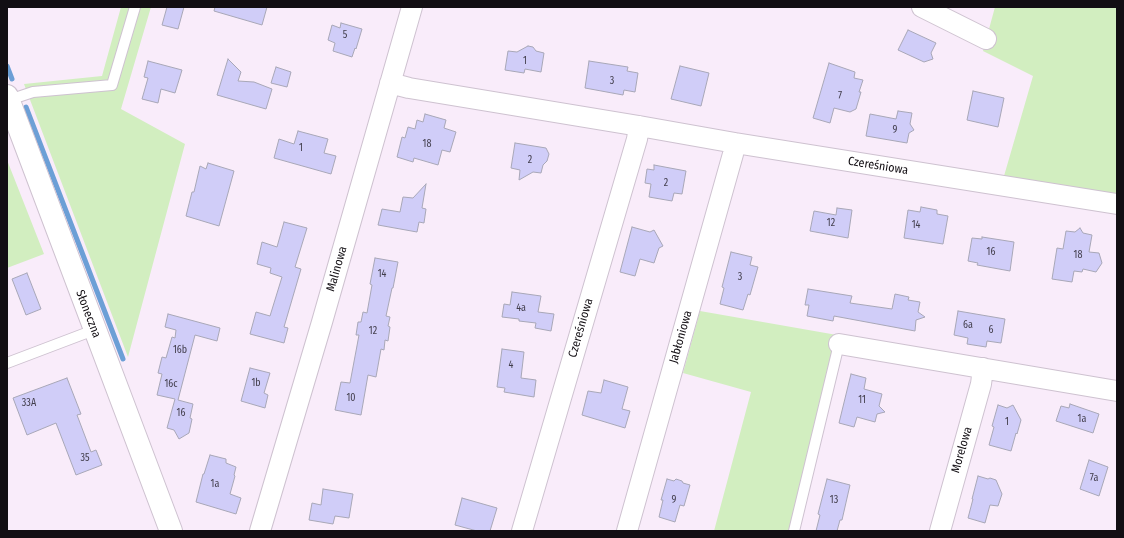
<!DOCTYPE html>
<html>
<head>
<meta charset="utf-8">
<style>
	body { margin:0 }
	#map { position:relative; width:1124px; height:538px; overflow:hidden; background:#f9ecfa; font-family:"Fira Sans Condensed",sans-serif }
	canvas { display:block }
	.frame { position:absolute; inset:0; border:8px solid #120e13; pointer-events:none }
</style>
</head>
<body>
<div id="map">
<canvas width="1124" height="538"></canvas>
<div class="frame"></div>
</div>
<script>
const c = document.querySelector('canvas').getContext('2d');
c.lineJoin = 'round';
function paint(path, color) { c.fillStyle = color; c.fill(path, 'evenodd'); }
const poly = rows => new Path2D(rows.map(r => 'M' + r).join(''));
function strokePath(path, color, width, dash) { c.strokeStyle = color; c.lineWidth = width; c.lineCap = dash ? 'butt' : 'round'; c.setLineDash(dash || []); c.stroke(path); }
function label(font, color, halo, rows, align = 'center') {
  c.font = font + ' "Fira Sans Condensed",sans-serif'; c.lineWidth = 3.5; c.setLineDash([]); c.textBaseline = 'middle'; c.strokeStyle = halo; c.fillStyle = color; for (const [text, x, y, turn = 0] of rows) {
    c.save(); c.translate(x, y); c.rotate((+turn || 0) * Math.PI / 180); c.textAlign = isNaN(turn) ? turn : align; if (halo) c.strokeText(text, 0, 0); c.fillText(text, 0, 0); c.restore();
  }
}
paint(poly([
	[121,7,151,7,121,109,185,144,128,357,24,84,102,76],
	[995,7,1117,7,1117,195,1004,176,1033,76,983,51],
	[7,160,44,254,7,268],
	[700,311,837,335,789,531,714,531,751,392,683,373]
]), '#d2eec0');
strokePath(poly([
	[7,66,12,79],
	[26,107,123,359]
]), '#6c9fd6', 5);
const building = poly([
	[167,7,184,7,178,29,162,25,167,7],
	[215,7,267,7,262,25,214,11,215,7],
	[341,23,362,29,356,49,355,48,352,57,333,51,335,43,328,40,332,25,340,28,341,23],
	[908,30,936,43,931,53,933,59,924,62,898,50,908,30],
	[528,46,533,47,536,51,544,53,541,72,525,69,524,73,505,70,508,51,517,52,528,46],
	[228,59,241,72,238,81,254,82,272,89,266,109,217,95,228,59],
	[148,61,182,70,175,93,161,89,158,103,142,99,148,78,144,77,148,61],
	[589,61,628,67,627,71,638,73,635,92,624,90,623,95,585,88,589,61],
	[829,63,855,72,854,78,863,80,859,92,861,92,856,109,850,112,834,108,830,123,813,118,829,63],
	[680,66,709,73,701,106,671,99,680,66],
	[276,67,291,72,287,87,271,83,276,67],
	[973,91,1004,98,998,127,967,120,973,91],
	[898,111,912,113,910,124,914,130,909,133,907,143,866,136,870,114,896,119,898,111],
	[425,114,446,120,444,128,456,132,450,152,442,150,438,165,414,158,413,162,397,157,402,137,405,138,408,127,415,129,417,120,423,122,425,114],
	[298,131,328,139,324,153,336,156,331,174,274,158,279,139,294,144,298,131],
	[515,143,546,148,549,154,547,161,543,165,541,173,533,172,519,180,520,170,511,168,515,143],
	[208,163,234,171,219,226,186,216,192,192,194,192,200,166,206,169,208,163],
	[654,165,686,171,682,194,674,193,672,201,649,197,651,184,645,183,647,169,654,170,654,165],
	[426,184,422,208,426,209,424,223,419,222,417,232,378,225,382,209,400,212,403,197,413,198,426,184],
	[921,207,937,210,937,214,948,216,943,244,904,238,908,210,920,212,921,207],
	[837,208,852,210,848,238,810,231,814,211,836,215,837,208],
	[284,222,307,228,295,267,301,269,284,327,288,328,284,343,250,334,256,312,270,316,282,277,270,273,271,268,257,264,262,242,277,247,284,222],
	[632,227,650,232,654,230,663,246,659,248,654,263,640,259,635,276,620,272,632,227],
	[1080,228,1083,233,1092,235,1089,252,1099,253,1102,263,1096,272,1083,269,1082,272,1074,271,1072,282,1052,279,1057,248,1063,249,1066,231,1075,232,1080,228],
	[982,237,1014,242,1010,271,977,265,978,263,968,261,972,238,982,239,982,237],
	[731,252,752,257,750,265,758,267,750,295,748,294,743,310,720,304,724,288,722,287,731,252],
	[375,258,398,262,393,288,392,288,386,316,390,317,388,326,390,327,388,341,385,340,384,350,381,349,376,377,368,375,361,415,335,410,341,382,350,383,359,335,356,335,358,322,361,322,363,312,367,313,372,285,370,284,375,258],
	[27,273,41,309,26,315,12,279,27,273],
	[808,289,852,296,850,303,892,309,895,294,909,297,908,300,920,302,918,312,925,317,916,320,915,331,834,316,833,321,807,316,809,305,805,305,808,289],
	[512,292,541,296,538,312,554,314,551,331,535,328,536,323,519,321,519,319,502,317,504,304,510,305,512,292],
	[958,311,1005,319,1001,343,987,341,986,347,967,344,968,338,954,335,958,311],
	[168,314,220,328,217,341,195,335,178,400,193,404,190,418,192,419,189,433,179,439,174,430,167,428,175,399,157,395,162,374,158,373,162,357,166,358,172,337,175,338,176,330,165,327,168,314],
	[502,349,524,352,521,378,536,380,534,397,504,392,505,388,497,387,502,349],
	[250,368,270,373,264,393,268,395,265,408,241,401,250,368],
	[851,374,866,378,864,389,882,394,879,406,885,412,877,414,875,422,857,417,854,427,839,423,851,374],
	[67,378,81,414,77,415,91,452,96,450,102,465,76,475,56,423,27,435,13,398,67,378],
	[604,380,628,387,622,409,630,411,625,428,582,415,588,391,601,393,604,380],
	[1070,404,1099,414,1093,433,1056,421,1061,406,1069,408,1070,404],
	[998,405,1007,408,1013,405,1021,420,1017,434,1016,433,1011,451,989,445,994,427,992,426,998,405],
	[210,455,226,459,226,463,236,467,234,475,235,476,230,494,241,498,236,514,196,502,203,474,204,474,210,455],
	[1089,460,1108,467,1099,496,1080,489,1089,460],
	[978,476,988,479,990,478,996,480,1002,494,998,506,990,505,985,523,968,518,973,499,972,499,978,476],
	[667,479,674,481,676,479,682,481,683,483,690,485,684,506,680,505,675,522,659,517,663,500,661,500,667,479],
	[827,479,850,485,842,520,840,520,837,531,816,531,820,515,818,514,827,479],
	[323,489,353,494,349,518,335,516,333,524,309,520,312,503,321,505,323,489],
	[462,498,497,508,490,531,477,531,455,525,462,498]
]);
paint(building, '#d0cdf8');
strokePath(building, '#a8a7b7', 1);
const service = poly([
	[9,100,33,92,112,85,135,7],
	[7,363,94,330],
	[794,531,839,344]
]);
const minor = poly([
	[922,7,986,39],
	[390,83,409,88,639,126,735,143,1117,204],
	[839,344,1117,391],
	[260,531,322,322,412,7],
	[522,531,637,139,639,126],
	[627,531,733,154,735,143],
	[940,531,981,384,983,368]
]);
const tertiary = poly([
	[7,96,171,531]
]);
strokePath(service, '#cec2d0', 12);
strokePath(minor, '#cec2d0', 22);
strokePath(tertiary, '#cec2d0', 24);
strokePath(service, '#fff', 10);
strokePath(minor, '#fff', 20);
strokePath(tertiary, '#fff', 22);
label('10px', '#423e4c', null, [
	["5",345,35],
	["1",525,61],
	["3",612,81],
	["7",840,96],
	["9",895,130],
	["18",427,144],
	["1",301,148],
	["2",530,160],
	["2",666,183],
	["12",831,223],
	["14",916,225],
	["16",991,252],
	["18",1078,255],
	["14",382,274],
	["3",740,277],
	["4a",521,308],
	["6a",968,325],
	["6",991,330],
	["12",373,331],
	["16b",180,350],
	["4",511,365],
	["1b",256,383],
	["16c",171,384],
	["10",351,398],
	["11",862,400],
	["33A",29,403],
	["16",181,413],
	["1a",1082,419],
	["1",1007,422],
	["35",85,458],
	["7a",1094,478],
	["1a",215,484],
	["9",674,500],
	["13",834,500]
]);
label('12px', '#120e13', '#fff', [
	["Czereśniowa",878,166,9],
	["Malinowa",337,269,-74],
	["Słoneczna",88,314,69],
	["Czereśniowa",581,328,-74],
	["Jabłoniowa",681,337,-74],
	["Morelowa",962,450,-74]
]);
</script>
</body>
</html>
